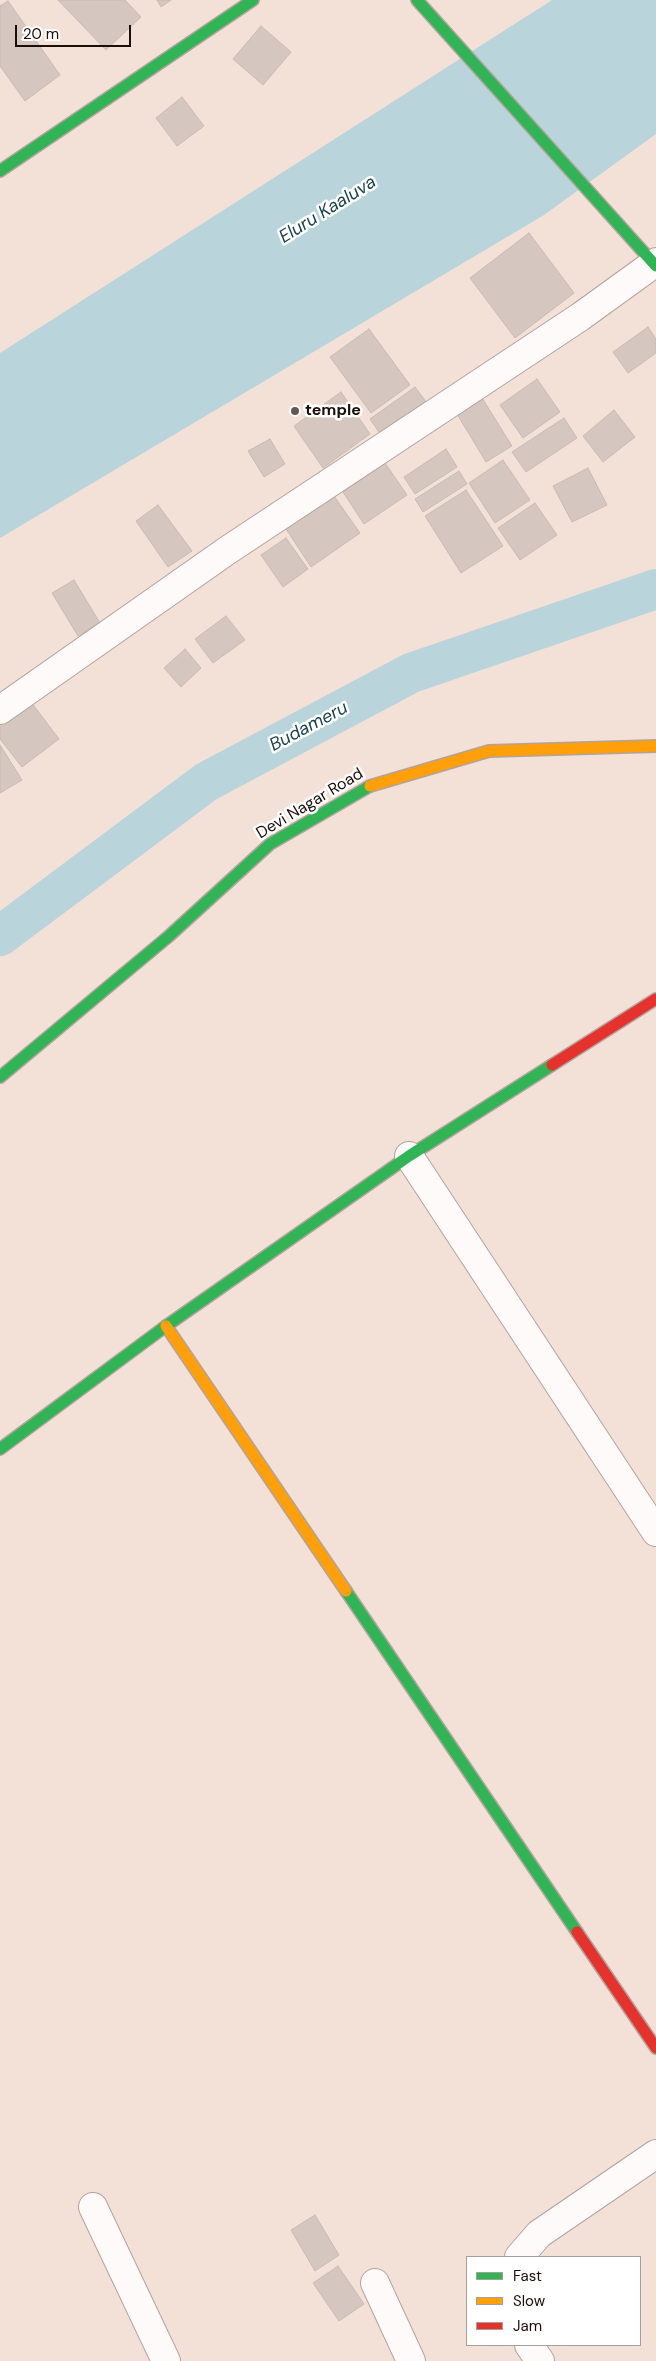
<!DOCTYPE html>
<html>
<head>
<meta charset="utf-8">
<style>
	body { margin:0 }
	#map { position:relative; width:656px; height:2361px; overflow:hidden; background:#f3e1d8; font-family:"DM Sans",sans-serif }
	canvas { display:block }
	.legend { position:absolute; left:466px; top:2256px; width:175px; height:90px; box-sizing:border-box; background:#fff; border:1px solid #a39f9d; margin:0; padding:6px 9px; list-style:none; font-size:15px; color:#1a0e09 }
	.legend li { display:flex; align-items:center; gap:10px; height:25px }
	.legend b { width:25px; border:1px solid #a39f9d }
	.scale { position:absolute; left:15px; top:25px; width:116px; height:22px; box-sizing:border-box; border:2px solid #1a0e09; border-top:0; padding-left:6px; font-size:15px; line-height:18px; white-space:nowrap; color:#1a0e09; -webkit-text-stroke:4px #fff; paint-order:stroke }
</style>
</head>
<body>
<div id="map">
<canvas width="656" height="2361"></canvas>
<ul class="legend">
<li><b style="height:6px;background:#30b455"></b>Fast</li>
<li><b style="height:6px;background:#ff9f0a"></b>Slow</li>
<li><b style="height:6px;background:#e5322d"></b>Jam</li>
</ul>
<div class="scale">20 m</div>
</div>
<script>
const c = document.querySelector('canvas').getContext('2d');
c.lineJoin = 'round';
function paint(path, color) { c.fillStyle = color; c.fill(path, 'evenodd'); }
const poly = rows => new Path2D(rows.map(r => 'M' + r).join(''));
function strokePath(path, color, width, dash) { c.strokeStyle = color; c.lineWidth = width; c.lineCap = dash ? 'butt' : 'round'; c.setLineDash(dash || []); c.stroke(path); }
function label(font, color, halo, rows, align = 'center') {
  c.font = font + ' "DM Sans",sans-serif'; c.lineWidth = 5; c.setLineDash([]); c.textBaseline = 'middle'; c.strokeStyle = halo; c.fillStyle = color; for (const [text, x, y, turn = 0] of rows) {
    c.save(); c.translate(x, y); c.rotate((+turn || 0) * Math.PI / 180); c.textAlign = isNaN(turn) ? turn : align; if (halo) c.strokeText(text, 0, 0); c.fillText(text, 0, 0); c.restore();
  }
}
paint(poly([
	[552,0,656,0,656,134,544,215,0,538,0,353]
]), '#b9d4da');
strokePath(poly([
	[0,936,206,782,411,673,656,589]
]), '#b9d4da', 40);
const building = poly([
	[58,0,125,0,141,17,106,50,58,0],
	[157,0,171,0,161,7,157,0],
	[8,1,60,75,25,101,0,66,0,6,8,1],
	[261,26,291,52,263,85,233,59,261,26],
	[182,97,204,126,177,146,156,118,182,97],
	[529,233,574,293,515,338,470,278,529,233],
	[648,327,656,339,656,353,628,373,613,352,648,327],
	[369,329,410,385,371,413,330,357,369,329],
	[537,379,560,412,523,438,500,405,537,379],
	[415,387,427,403,381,435,370,419,415,387],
	[341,392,370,434,323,468,294,426,341,392],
	[482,398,512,446,486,462,457,414,482,398],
	[614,410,635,437,603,462,583,436,614,410],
	[564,418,577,438,526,472,512,452,564,418],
	[270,439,285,464,264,477,248,451,270,439],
	[446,449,457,467,415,494,404,477,446,449],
	[503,460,530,500,495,523,469,483,503,460],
	[385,463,407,495,364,524,343,492,385,463],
	[588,468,607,505,572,522,553,486,588,468],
	[459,471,467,484,423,512,415,499,459,471],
	[466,490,503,546,461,573,425,516,466,490],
	[334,496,360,533,311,567,286,529,334,496],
	[535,503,557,535,520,560,498,528,535,503],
	[158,505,192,551,168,567,136,521,158,505],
	[286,538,308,569,283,587,261,555,286,538],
	[74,580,100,623,78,636,52,593,74,580],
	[226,616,245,640,213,663,195,639,226,616],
	[185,649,201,668,181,687,164,668,185,649],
	[31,702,59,739,22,767,0,739,0,726,31,702],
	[0,745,22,780,0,793,0,745],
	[315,2215,339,2255,315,2271,291,2230,315,2215],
	[338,2266,364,2304,339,2321,313,2283,338,2266]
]);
paint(building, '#d5c7bf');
strokePath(building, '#c8bab3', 1);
const street = poly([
	[0,710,228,550,580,317,656,262],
	[409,1156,656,1532],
	[93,2207,166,2361],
	[519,2257,539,2234,656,2154],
	[375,2283,411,2361],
	[529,2345,540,2361]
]);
const fast = poly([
	[417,0,656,266],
	[0,171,253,0],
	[0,1077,169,936,270,844,370,786],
	[0,1449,166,1326,409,1156,552,1065],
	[346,1591,577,1932]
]);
const slow = poly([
	[370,786,489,751,656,746],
	[166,1326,346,1591]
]);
const jam = poly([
	[552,1065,656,999],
	[577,1932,656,2048]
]);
strokePath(street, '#b1a39d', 30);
strokePath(fast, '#b1a39d', 14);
strokePath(slow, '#b1a39d', 14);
strokePath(jam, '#b1a39d', 14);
strokePath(street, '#fdfaf9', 28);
strokePath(fast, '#30b455', 11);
strokePath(slow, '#ff9f0a', 11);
strokePath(jam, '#e5322d', 11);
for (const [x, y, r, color] of [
	[295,411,5,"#665851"]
]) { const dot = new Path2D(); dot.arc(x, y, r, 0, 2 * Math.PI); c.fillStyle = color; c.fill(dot); strokePath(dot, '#fff', 2); }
label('bold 16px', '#1a0e09', '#fff', [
	["temple",305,411]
], 'left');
label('16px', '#1a0e09', '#fff', [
	["Devi Nagar Road",310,804,-31]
]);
label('italic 18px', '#19434d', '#fff', [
	["Eluru Kaaluva",328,210,-32],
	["Budameru",309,727,-28]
]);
</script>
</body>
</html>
